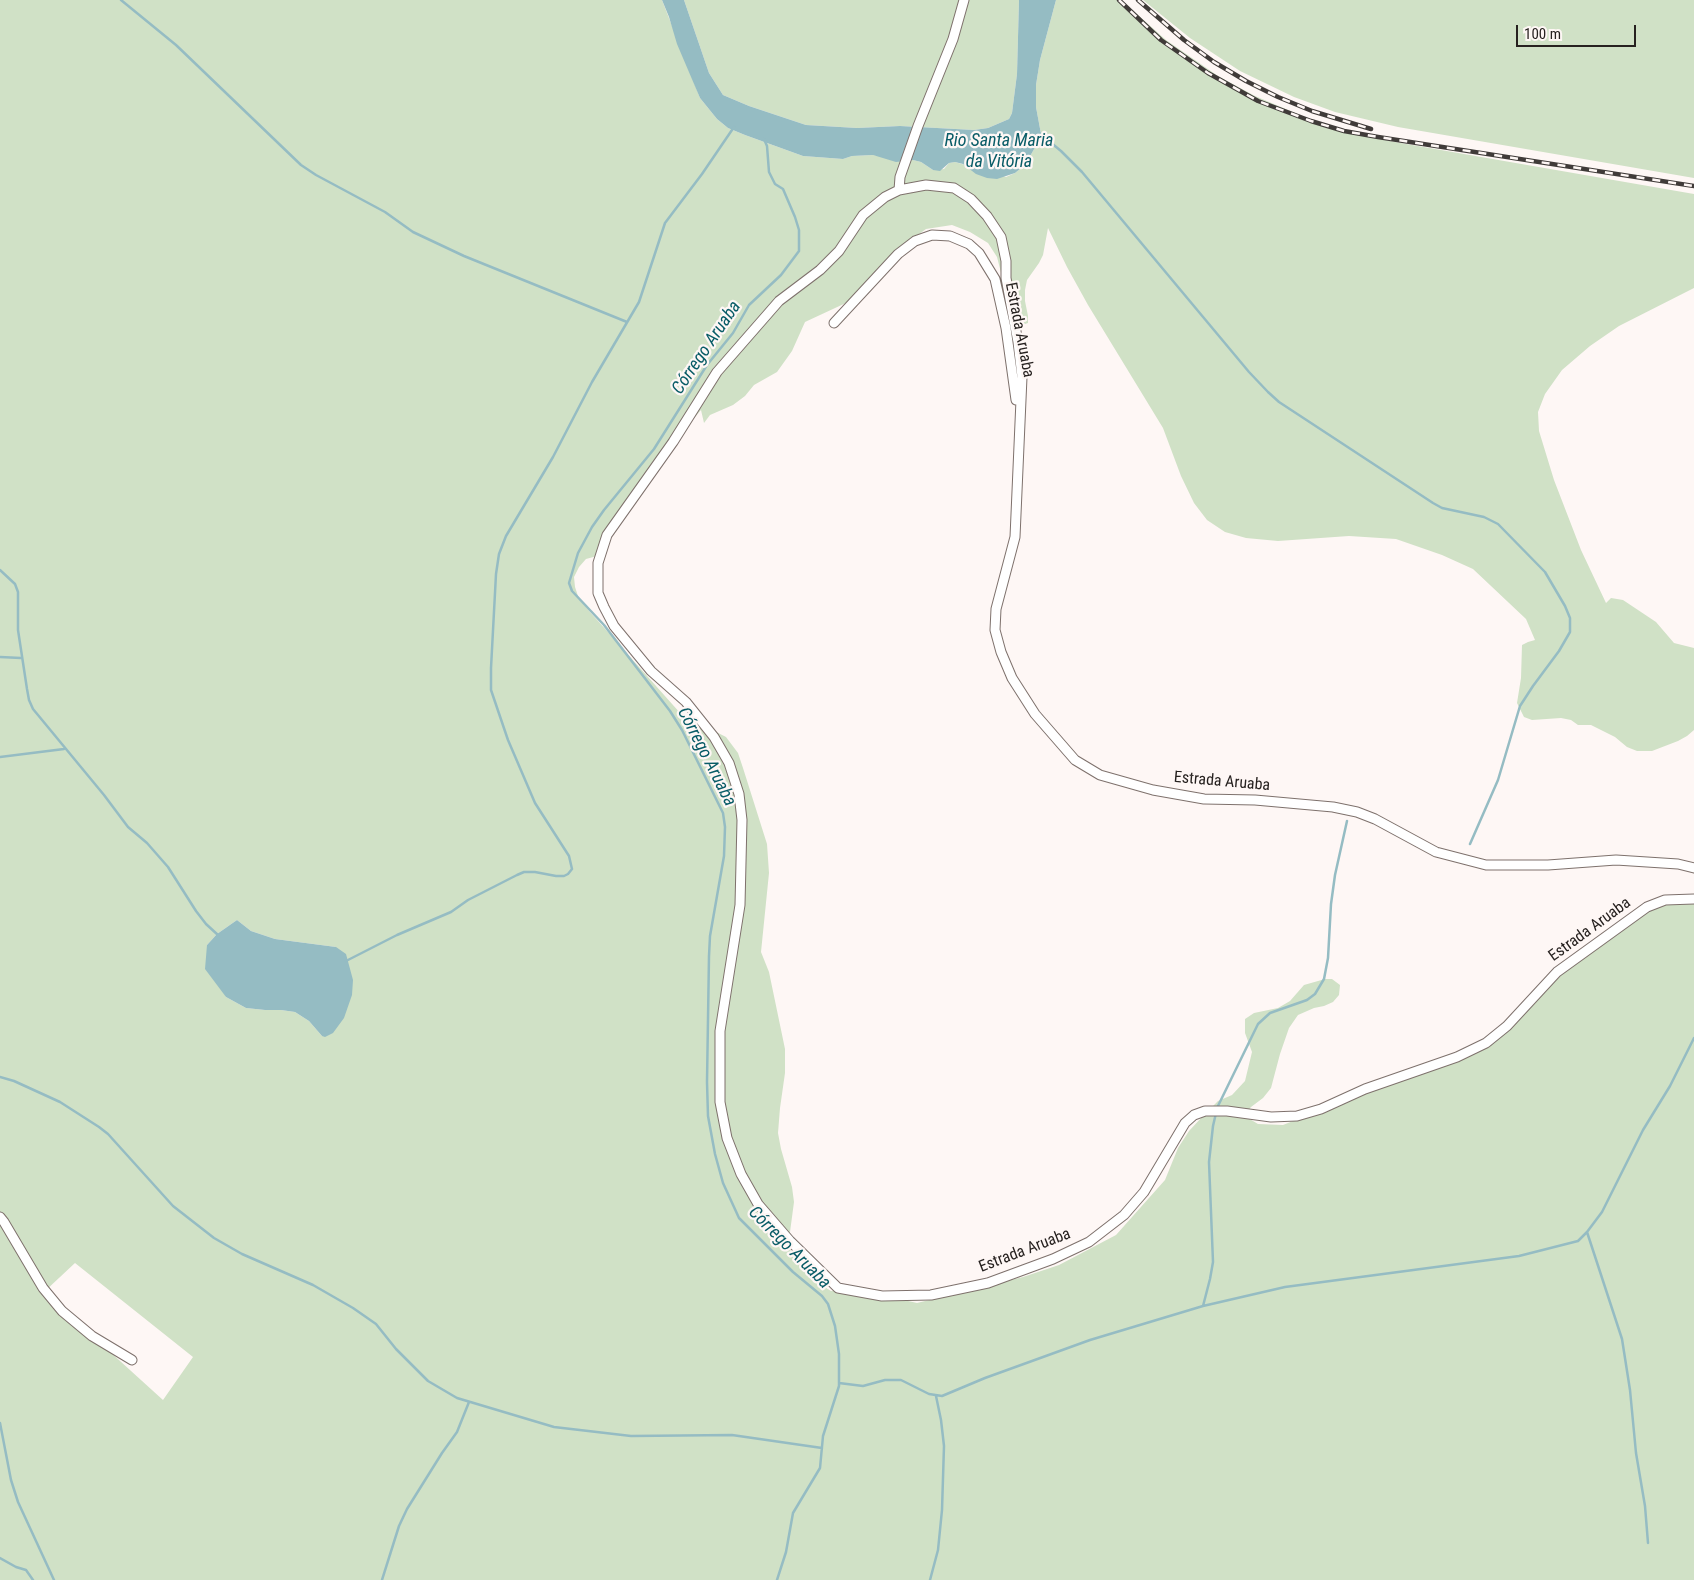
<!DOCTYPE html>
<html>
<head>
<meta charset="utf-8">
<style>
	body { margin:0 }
	#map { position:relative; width:1694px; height:1580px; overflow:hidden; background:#fef7f5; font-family:"Roboto Condensed",sans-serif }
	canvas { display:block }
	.scale { position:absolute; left:1516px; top:25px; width:120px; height:22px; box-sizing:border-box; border:2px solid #26211f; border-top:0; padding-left:6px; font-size:15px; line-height:18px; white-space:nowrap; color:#26211f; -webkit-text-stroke:4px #fef7f5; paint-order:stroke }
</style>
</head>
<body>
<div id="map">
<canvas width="1694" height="1580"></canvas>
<div class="scale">100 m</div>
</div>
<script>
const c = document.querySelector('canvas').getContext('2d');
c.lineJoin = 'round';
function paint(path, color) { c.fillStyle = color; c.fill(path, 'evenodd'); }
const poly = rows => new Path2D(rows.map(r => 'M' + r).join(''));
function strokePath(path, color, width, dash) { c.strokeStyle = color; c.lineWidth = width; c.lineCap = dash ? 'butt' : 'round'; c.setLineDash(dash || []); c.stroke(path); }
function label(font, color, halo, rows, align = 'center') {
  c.font = font + ' "Roboto Condensed",sans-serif'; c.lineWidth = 4.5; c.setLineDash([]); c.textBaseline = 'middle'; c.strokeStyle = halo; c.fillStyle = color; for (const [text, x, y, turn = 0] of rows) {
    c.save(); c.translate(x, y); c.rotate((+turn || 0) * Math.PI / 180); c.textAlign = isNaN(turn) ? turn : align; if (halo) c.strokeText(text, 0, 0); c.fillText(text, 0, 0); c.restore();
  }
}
paint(poly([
	[0,0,662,0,700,98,717,119,728,128,745,135,803,156,843,159,852,156,873,155,913,160,921,162,933,170,944,169,949,163,955,162,1006,177,1015,173,1025,165,1037,144,1041,134,1036,107,1036,85,1040,60,1056,0,1121,0,1166,40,1218,76,1255,96,1314,121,1354,133,1395,142,1694,194,1694,288,1619,326,1590,346,1562,370,1545,394,1538,412,1539,431,1554,480,1581,550,1606,603,1611,598,1623,600,1656,622,1674,643,1694,648,1694,730,1687,736,1678,741,1652,751,1637,751,1627,747,1615,737,1591,725,1578,725,1571,720,1561,718,1532,720,1524,717,1517,703,1521,678,1522,645,1528,642,1535,640,1526,619,1473,569,1442,555,1396,539,1349,536,1278,541,1246,538,1225,532,1207,520,1194,503,1181,476,1163,428,1088,305,1067,267,1048,228,1043,255,1039,263,1027,280,1025,290,1025,301,1028,316,1028,323,1025,324,1018,324,1005,288,997,257,988,243,970,232,952,225,926,229,904,245,848,302,805,322,792,351,777,372,754,385,745,396,733,405,710,415,704,423,701,410,642,481,597,556,586,559,579,567,574,577,575,587,579,599,590,612,681,714,726,737,738,753,743,768,767,844,769,873,761,952,769,972,785,1049,785,1073,780,1108,778,1133,781,1149,792,1187,794,1202,788,1247,809,1277,831,1291,846,1289,860,1290,917,1303,1023,1277,1059,1265,1116,1235,1165,1180,1178,1148,1189,1131,1203,1116,1218,1101,1232,1095,1245,1081,1252,1052,1245,1033,1245,1019,1254,1013,1278,1008,1290,1001,1304,985,1325,979,1332,979,1340,985,1339,995,1333,1002,1324,1006,1314,1008,1298,1015,1289,1028,1280,1054,1271,1088,1263,1098,1251,1107,1246,1113,1248,1118,1258,1124,1283,1125,1298,1119,1493,1040,1576,958,1648,910,1674,900,1694,899,1694,1580,0,1580],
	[237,920,251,931,275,939,336,947,322,1036,309,1021,295,1012,281,1010,265,1010,246,1008,226,997,207,945,217,934],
	[75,1263,193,1357,163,1400,44,1292],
	[684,0,1019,0,1017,74,1012,113,1009,119,988,128,974,130,900,126,857,128,806,125,749,106,723,95,709,73],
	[1143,0,1694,0,1694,178,1398,127,1335,112,1294,97,1240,71,1190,38]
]), '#d0e1c6');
paint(poly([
	[662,0,684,0,709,73,723,95,749,106,806,125,857,128,900,126,974,130,988,128,1009,119,1012,113,1017,74,1019,0,1056,0,1040,60,1036,85,1036,107,1041,134,1037,144,1025,165,1015,173,997,179,987,178,976,174,963,164,955,162,949,163,940,171,933,170,921,162,913,160,896,162,873,155,852,156,843,159,803,156,745,135,728,128,717,119,700,98,677,44,669,17],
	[237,920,251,931,275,939,336,947,346,954,353,980,352,995,344,1018,333,1033,325,1037,322,1036,309,1021,295,1012,281,1010,265,1010,246,1008,226,997,205,969,207,945,217,934]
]), '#95bcc3');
strokePath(poly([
	[121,0,176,45,301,165,316,175,385,212,413,232,464,256,627,322],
	[1038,132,1061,151,1082,172,1249,372,1268,392,1279,402,1433,503,1442,508,1484,517,1498,524,1545,572,1565,606,1570,618,1570,632,1559,651,1533,686,1520,706,1498,780,1470,844],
	[764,139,767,146,769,172,775,184,783,189,795,217,799,230,799,251,781,275,749,305,733,333,707,365,654,449,604,510,592,527,578,553,569,583,572,591,604,625,670,711,682,730,723,813,725,827,724,856,710,936,709,956,707,1082,708,1116,715,1154,723,1183,739,1218,793,1272,822,1296,828,1304,835,1326,839,1354,839,1386,823,1436,820,1468,793,1513,786,1552,777,1580],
	[0,570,15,584,18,592,18,630,27,689,29,700,33,709,104,795,128,827,147,843,168,867,196,911,206,924,218,935],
	[0,657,21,658],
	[0,757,64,749],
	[346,961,397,935,451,912,468,900,517,875,524,872,535,872,556,876,564,876,568,874,572,869,569,856,535,803,508,740,491,690,491,668,496,574,499,554,506,536,553,457,592,382,639,302,665,223,702,174,734,127],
	[0,1077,14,1081,60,1102,99,1127,108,1134,173,1206,214,1238,242,1254,313,1285,353,1308,376,1324,396,1349,428,1381,457,1398,554,1427,631,1436,732,1435,822,1448],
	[1217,1108,1258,1024,1270,1013,1307,1000,1315,994,1324,979,1328,958,1331,904,1335,875,1347,821],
	[1587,1232,1622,1339,1630,1390,1636,1453,1645,1506,1648,1543],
	[1203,1306,1210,1279,1213,1262,1209,1162,1213,1126,1216,1113],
	[839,1383,863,1386,885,1380,901,1380,929,1394,942,1396,985,1378,1090,1340,1203,1306,1285,1287,1519,1256,1578,1241,1587,1232,1602,1212,1643,1130,1670,1086,1694,1038],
	[0,1423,11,1480,18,1502,54,1580],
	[0,1558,16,1567,26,1570,33,1580],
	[382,1580,399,1526,407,1509,442,1453,457,1432,469,1402],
	[930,1580,938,1550,942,1510,944,1446,941,1420,936,1396]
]), '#95bcc3', 2.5);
const minor = poly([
	[964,0,953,39,918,126,900,177,899,190,885,197,863,215,839,251,820,270,779,301,717,372,673,442,607,535,598,563,598,593,604,607,614,626,651,671,686,702,714,737,729,763,739,794,742,820,740,905,720,1031,720,1102,727,1138,741,1174,758,1204,790,1241,838,1288,882,1296,931,1295,988,1283,1053,1259,1089,1242,1124,1215,1144,1192,1185,1123,1194,1115,1205,1111,1227,1111,1271,1117,1297,1116,1321,1109,1365,1089,1457,1057,1486,1043,1507,1026,1557,972,1647,907,1665,900,1694,899],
	[899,190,926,185,954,188,971,199,987,216,1001,237,1006,261,1006,278,1018,342,1022,377,1015,537,996,609,995,630,1001,652,1012,678,1035,714,1075,760,1100,775,1153,790,1204,799,1255,800,1333,807,1357,812,1375,819,1436,852,1486,865,1548,865,1616,860,1678,864,1694,868],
	[834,323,898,254,915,241,932,235,950,236,969,244,979,253,995,279,1006,328,1016,400],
	[0,1217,4,1222,43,1288,62,1311,92,1336,132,1360]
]);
strokePath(minor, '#7e716c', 11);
strokePath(minor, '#fff', 9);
const rail = poly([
	[1119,0,1161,40,1208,73,1258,101,1311,121,1344,131,1378,137,1694,186],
	[1138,0,1184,40,1214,62,1246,81,1278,97,1312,111,1371,129]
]);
strokePath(rail, '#403b39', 4.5);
strokePath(rail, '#fef7f5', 2.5, [8]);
label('16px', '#26211f', '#fef7f5', [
	["Estrada Aruaba",1019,330,79],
	["Estrada Aruaba",1222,782,5],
	["Estrada Aruaba",1590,930,-36],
	["Estrada Aruaba",1025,1251,-21]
]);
label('italic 18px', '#095c67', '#fef7f5', [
	["Rio Santa Maria",999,141],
	["da Vitória",999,162],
	["Córrego Aruaba",707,348,-56],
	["Córrego Aruaba",706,757,63],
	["Córrego Aruaba",789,1248,45]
]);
</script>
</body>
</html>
